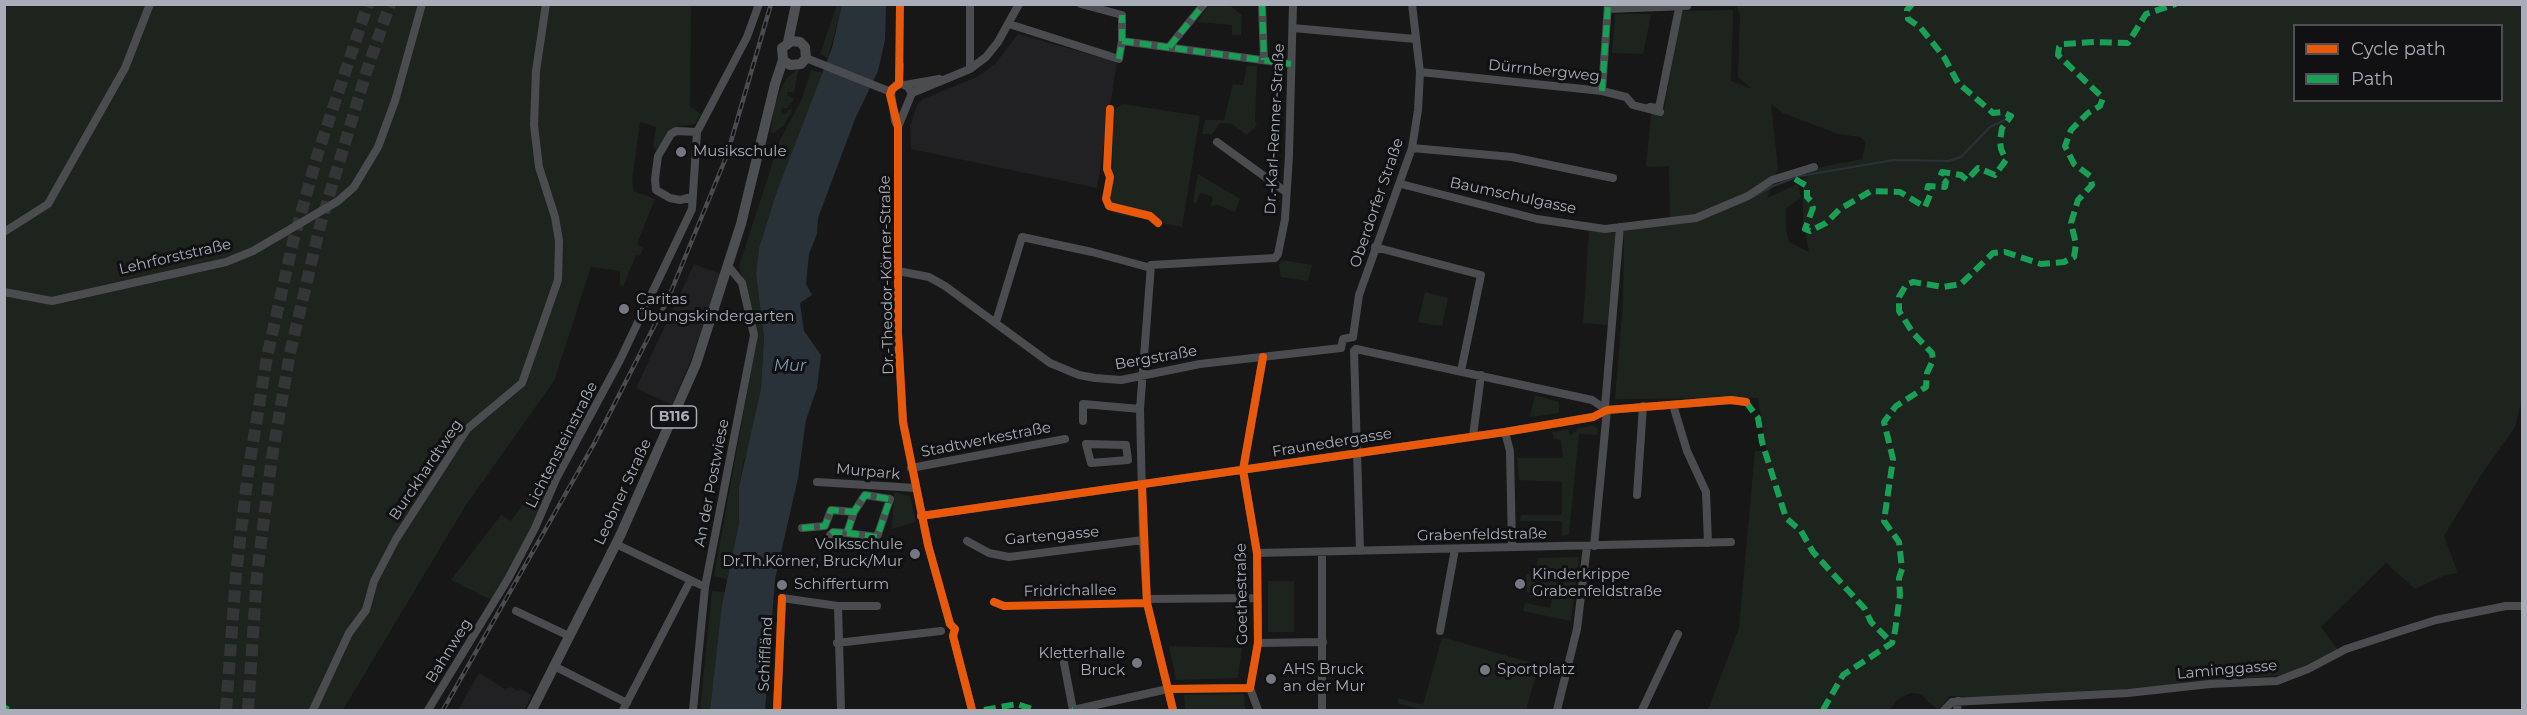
<!DOCTYPE html>
<html>
<head>
<meta charset="utf-8">
<style>
	body { margin:0 }
	#map { position:relative; width:2527px; height:715px; overflow:hidden; background:#171717; font-family:Montserrat,sans-serif }
	canvas { display:block }
	.frame { position:absolute; inset:0; border:6px solid #a8adb8; pointer-events:none }
	.legend { position:absolute; left:2293px; top:24px; width:210px; height:78px; box-sizing:border-box; background:#111113; border:2px solid #4d4f55; margin:0; padding:8px 10px; list-style:none; font-size:18px; color:#a8adb8 }
	.legend li { display:flex; align-items:center; gap:12px; height:30px }
	.legend b { width:30px; border:2px solid #4d4f55 }
</style>
</head>
<body>
<div id="map">
<canvas width="2527" height="715"></canvas>
<div class="frame"></div>
<ul class="legend">
<li><b style="height:8px;background:#e8590c"></b>Cycle path</li>
<li><b style="height:8px;background:#1a9f57"></b>Path</li>
</ul>
</div>
<script>
const c = document.querySelector('canvas').getContext('2d');
c.lineJoin = 'round';
function paint(path, color) { c.fillStyle = color; c.fill(path, 'evenodd'); }
const poly = rows => new Path2D(rows.map(r => 'M' + r).join(''));
function strokePath(path, color, width, dash) { c.strokeStyle = color; c.lineWidth = width; c.lineCap = dash ? 'butt' : 'round'; c.setLineDash(dash || []); c.stroke(path); }
function label(font, color, halo, rows, align = 'center') {
  c.font = font + ' Montserrat,sans-serif'; c.lineWidth = 6; c.setLineDash([]); c.textBaseline = 'middle'; c.strokeStyle = halo; c.fillStyle = color; for (const [text, x, y, turn = 0] of rows) {
    c.save(); c.translate(x, y); c.rotate((+turn || 0) * Math.PI / 180); c.textAlign = isNaN(turn) ? turn : align; if (halo) c.strokeText(text, 0, 0); c.fillText(text, 0, 0); c.restore();
  }
}
paint(poly([
	[1018,34,1117,62,1097,188,911,149,910,126,917,105,923,99,977,77,995,64],
	[694,264,721,274,693,355,672,405,636,388],
	[479,673,505,689,510,687,519,691,520,689,532,695,524,710,458,710]
]), '#212123');
paint(poly([
	[4,5,691,5,690,106,701,114,695,124,676,127,656,150,653,148,656,127,640,122,632,181,634,191,655,199,637,244,643,248,640,256,636,255,623,287,620,285,620,271,591,267,554,381,466,505,343,710,5,710],
	[837,5,842,5,828,58,820,54],
	[1209,5,1229,5,1242,15,1241,35,1232,35,1232,25,1197,22],
	[1736,5,2522,5,2522,398,2515,427,2481,475,2444,536,2458,573,2445,575,2415,589,2386,563,2321,627,2338,650,2284,675,2090,692,1990,698,1950,696,1938,710,1920,694,1910,693,1897,700,1890,710,1708,710,1739,628,1755,451,1766,451,1758,398,1615,399,1623,302,1624,229,1670,220,1669,166,1646,167,1651,114,1659,109,1664,110,1681,11,1733,10,1731,81,1752,89,1738,77,1740,15],
	[2294,26,2502,26,2502,100,2294,100],
	[1771,104,1783,113,1838,134,1860,137,1866,142,1862,159,1816,168,1803,179,1803,219,1809,252,1789,242,1786,229,1786,208,1801,198,1798,184,1767,198,1778,168],
	[1615,14,1651,14,1643,54,1612,53],
	[1247,66,1257,66,1255,121,1257,125,1247,135,1232,124,1220,123,1212,134,1202,134,1205,120,1224,120,1233,84,1243,85],
	[799,68,794,92,787,92,787,95,794,99,787,108,782,108,781,113,786,114,788,110,793,109,784,125,774,133,771,132,774,107,781,89,786,79],
	[811,70,823,73,777,191,759,248,756,274,764,337,761,389,750,448,744,459,739,487,739,523,727,579,714,576,757,338,755,318,739,266,780,140,802,99],
	[1123,104,1200,116,1182,227,1112,213,1113,205,1109,200,1112,178,1113,110],
	[1198,174,1240,199,1235,212,1217,205,1211,206,1213,197,1200,193,1196,204,1193,202],
	[1589,231,1616,233,1609,325,1583,323],
	[1282,260,1312,265,1308,281,1281,277,1279,265],
	[1425,292,1448,298,1442,326,1418,322],
	[1535,395,1559,402,1559,413,1530,417],
	[1594,425,1598,429,1597,435,1579,434,1569,534,1562,536,1562,521,1520,521,1521,515,1562,515,1562,482,1519,480,1517,458,1563,458,1561,440,1554,439,1552,432,1568,429,1570,435,1576,432,1577,429],
	[534,489,546,495,543,505,493,601,451,580,501,515,511,521],
	[894,492,910,496,916,522,892,529],
	[1579,557,1571,621,1523,611,1525,603,1550,608,1552,598,1527,592,1526,574,1535,574,1538,558],
	[1268,581,1294,581,1294,632,1268,632],
	[712,591,725,592,710,710,700,710],
	[1442,637,1539,665,1526,710,1423,710,1397,703,1399,698,1423,705],
	[1169,646,1242,648,1238,678,1176,680],
	[1244,694,1245,710,1185,710,1184,695]
]), '#1d241e');
paint(poly([
	[842,5,886,5,885,40,878,71,855,119,818,218,817,234,809,254,806,284,812,295,800,303,804,331,821,355,817,388,806,420,798,478,775,579,765,710,710,710,722,605,739,523,739,487,761,389,764,337,756,274,759,248,777,191,832,48]
]), '#2a3239');
strokePath(poly([
	[1753,197,1773,186,1800,176,1894,160,1949,161,1961,157,1990,127,2013,116]
]), '#2a3239', 2);
strokePath(poly([
	[226,710,236,575,248,473,267,357,293,242,318,153,368,4],
	[248,710,257,574,272,457,290,353,320,226,366,73,390,4]
]), '#343537', 12, [12, 6]);
strokePath(poly([
	[1081,4,1122,15,1122,41],
	[1262,4,1264,60],
	[1608,9,1687,6],
	[1009,24,1119,59,1122,41,1291,64],
	[1293,28,1415,39],
	[1169,47,1204,4],
	[806,58,891,92],
	[970,69,970,4],
	[1420,72,1602,91,1626,97,1633,105,1660,112],
	[899,84,900,65],
	[905,85,939,79],
	[1602,91,1608,4],
	[912,93,970,69,986,57,998,42,1019,4],
	[1650,107,1659,108,1679,8],
	[898,127,895,121,891,92,896,85,902,84,908,87,912,93,898,127,898,334,903,422,928,545,950,624,955,629,953,636,972,710],
	[1217,142,1286,192],
	[1412,148,1512,157,1613,178],
	[1401,184,1537,219,1605,229,1696,218,1748,196,1772,180,1814,167],
	[692,197,680,200,670,198,656,190,655,179,658,156,671,134,676,131,697,132],
	[4,232,48,204,125,68,150,4],
	[1375,247,1481,275,1461,371],
	[898,271,929,277,945,286,1050,363,1079,375,1095,378,1121,380,1200,364,1341,348],
	[4,292,52,301,226,262,253,251,338,201,354,187,378,147,395,101,422,4],
	[996,322,1022,237,1092,252,1151,268],
	[1353,337,1359,295,1412,148,1418,110,1420,72,1412,4],
	[1341,348,1343,339,1353,337],
	[1356,349,1592,400,1607,410],
	[1354,351,1360,551],
	[1673,405,1687,451,1706,492,1708,543],
	[1605,407,1620,227],
	[1083,421,1083,404,1140,409],
	[1505,432,1510,451,1512,547],
	[1473,436,1481,375],
	[1086,444,1126,445,1128,460,1091,463,1086,444],
	[911,468,1065,439],
	[817,482,916,488],
	[1637,495,1643,406],
	[921,516,1505,432,1593,417,1607,410,1731,400,1746,402],
	[802,528,825,526,831,510,854,512,847,533,833,532,830,535],
	[847,533,877,537,890,499,865,495,854,512],
	[967,541,989,553,1009,557,1143,540],
	[616,544,705,587],
	[1594,546,1607,410],
	[1322,552,1322,710],
	[1257,553,1731,542],
	[1147,599,1257,598],
	[838,606,841,710],
	[516,611,569,636],
	[1440,631,1455,549],
	[837,643,941,631],
	[1258,643,1323,642],
	[1064,663,1073,710],
	[554,666,627,703],
	[313,710,349,633,366,610,374,581,396,539,467,429,522,383,558,280,559,241,555,217,539,167,534,125,536,71,546,4],
	[428,710,508,579,535,528,557,477,620,360,692,209,697,132,747,37,759,4],
	[623,710,690,581],
	[693,710,705,587,754,335,742,283,729,267],
	[777,710,782,598,838,606,877,606],
	[1073,710,1168,689,1250,688],
	[1173,710,1147,603,1143,540,1140,409,1151,265,1275,258,1278,254,1285,219,1289,155,1293,4],
	[1258,710,1250,688,1258,643,1257,553,1243,470,1263,357],
	[1557,710,1577,629,1587,546],
	[1642,710,1678,634],
	[1944,710,1952,702,2128,693,2210,684,2277,681,2308,669,2346,649,2398,632,2436,620,2506,606,2522,606],
	[1957,710,1958,701]
]), '#4b4c50', 8);
strokePath(poly([
	[788,42,796,4],
	[532,710,620,536,696,364,741,224,775,84,783,60,782,48,792,41,800,42,805,47,806,58,801,64,790,65,783,60]
]), '#4d4f52', 10);
const rail = poly([
	[443,710,595,442,668,299,727,155,771,4]
]);
strokePath(rail, '#4b4c4f', 4.5);
strokePath(rail, '#111113', 2, [7]);
strokePath(poly([
	[1262,4,1264,60],
	[1122,41,1122,15],
	[1169,47,1204,4],
	[1119,59,1122,41,1291,64],
	[1602,91,1608,4],
	[1795,179,1807,186,1807,197,1811,201,1813,208,1805,229,1810,231,1826,223,1840,209,1871,191,1900,192,1925,207,1930,195,1927,191,1928,186,1945,187,1946,182,1940,177,1942,172,1961,175,1967,180,1978,168,1995,175,2006,160,2001,149,2000,141,2002,128,2011,116,2002,112,1993,113,1958,83,1944,57,1920,27,1908,19,1907,10,1912,4],
	[1746,402,1758,418,1762,442,1786,518,1801,531,1813,552,1865,609,1871,622,1892,643],
	[802,528,825,526,831,510,854,512,847,533,833,532,830,535],
	[847,533,877,537,890,499,865,495,854,512],
	[4,707,8,710],
	[984,710,1017,704,1035,710],
	[1072,710,1073,710],
	[1823,710,1843,675,1892,643,1895,631,1900,595,1899,578,1902,569,1899,542,1884,521,1893,459,1884,422,1896,406,1926,387,1927,373,1933,360,1932,353,1913,333,1899,311,1899,297,1906,285,1913,282,1943,287,1961,284,1993,253,2005,252,2041,264,2064,262,2074,257,2076,244,2071,223,2078,200,2092,185,2090,176,2074,164,2065,146,2071,130,2088,113,2100,106,2103,98,2058,55,2059,47,2062,44,2094,42,2128,43,2146,14,2176,4]
]), '#1a9f57', 6, [12, 6]);
strokePath(poly([
	[900,4,899,84,892,89,890,95,898,127,898,334,903,422,928,545,950,624,955,629,953,636,972,710],
	[1110,109,1107,169,1110,177,1106,199,1109,206,1150,216,1158,223],
	[1142,484,1147,603,1173,710],
	[921,516,1505,432,1593,417,1607,410,1731,400,1746,402],
	[994,602,1004,606,1147,603],
	[1168,689,1250,688,1258,643,1257,553,1243,470,1263,357],
	[777,710,782,598]
]), '#e8590c', 8);
for (const [x, y, r, color] of [
	[681,152,6,"#757880"],
	[624,309,6,"#757880"],
	[915,554,6,"#757880"],
	[1520,584,6,"#757880"],
	[782,585,6,"#757880"],
	[1137,663,6,"#757880"],
	[1485,670,6,"#757880"],
	[1271,679,6,"#757880"]
]) { const dot = new Path2D(); dot.arc(x, y, r, 0, 2 * Math.PI); c.fillStyle = color; c.fill(dot); strokePath(dot, '#111113', 2); }
for (const [x, y, w] of [
	[674,417,45]
]) { const box = new Path2D(); box.roundRect(x - w / 2, y - 11, w, 22, 4.5); c.fillStyle = '#111113'; c.fill(box); strokePath(box, '#a8adb8', 1.5); }
label('bold 14px', '#a8adb8', null, [
	["B116",674,417]
]);
label('15px', '#a8adb8', '#111113', [
	["Dürrnbergweg",1544,71,6],
	["Dr.-Karl-Renner-Straße",1275,129,-87],
	["Baumschulgasse",1513,196,12],
	["Oberdorfer Straße",1377,203,-71],
	["Lehrforststraße",175,257,-13],
	["Dr.-Theodor-Körner-Straße",887,275,-91],
	["Bergstraße",1156,358,-10],
	["Stadtwerkestraße",986,440,-11],
	["Fraunedergasse",1332,443,-9],
	["Lichtensteinstraße",562,445,-63],
	["Burckhardtweg",426,470,-56],
	["Murpark",868,472,5],
	["An der Postwiese",712,483,-79],
	["Leobner Straße",623,492,-65],
	["Grabenfeldstraße",1482,535,-1],
	["Gartengasse",1052,536,-5],
	["Fridrichallee",1070,591,-1],
	["Goethestraße",1242,594,-91],
	["Bahnweg",449,651,-58],
	["Schiffländ",766,654,-87],
	["Laminggasse",2227,670,-5]
]);
label('15px', '#a8adb8', '#111113', [
	["Musikschule",693,152],
	["Caritas",636,300],
	["Übungskindergarten",636,317],
	["Volksschule",903,545,"right"],
	["Dr.Th.Körner, Bruck/Mur",903,562,"right"],
	["Kinderkrippe",1532,575],
	["Grabenfeldstraße",1532,592],
	["Schifferturm",794,585],
	["Kletterhalle",1125,654,"right"],
	["Bruck",1125,671,"right"],
	["AHS Bruck",1283,670],
	["an der Mur",1283,687],
	["Sportplatz",1497,670]
], 'left');
label('italic 16px', '#7f9bb3', '#111113', [
	["Mur",790,366]
]);
</script>
</body>
</html>
